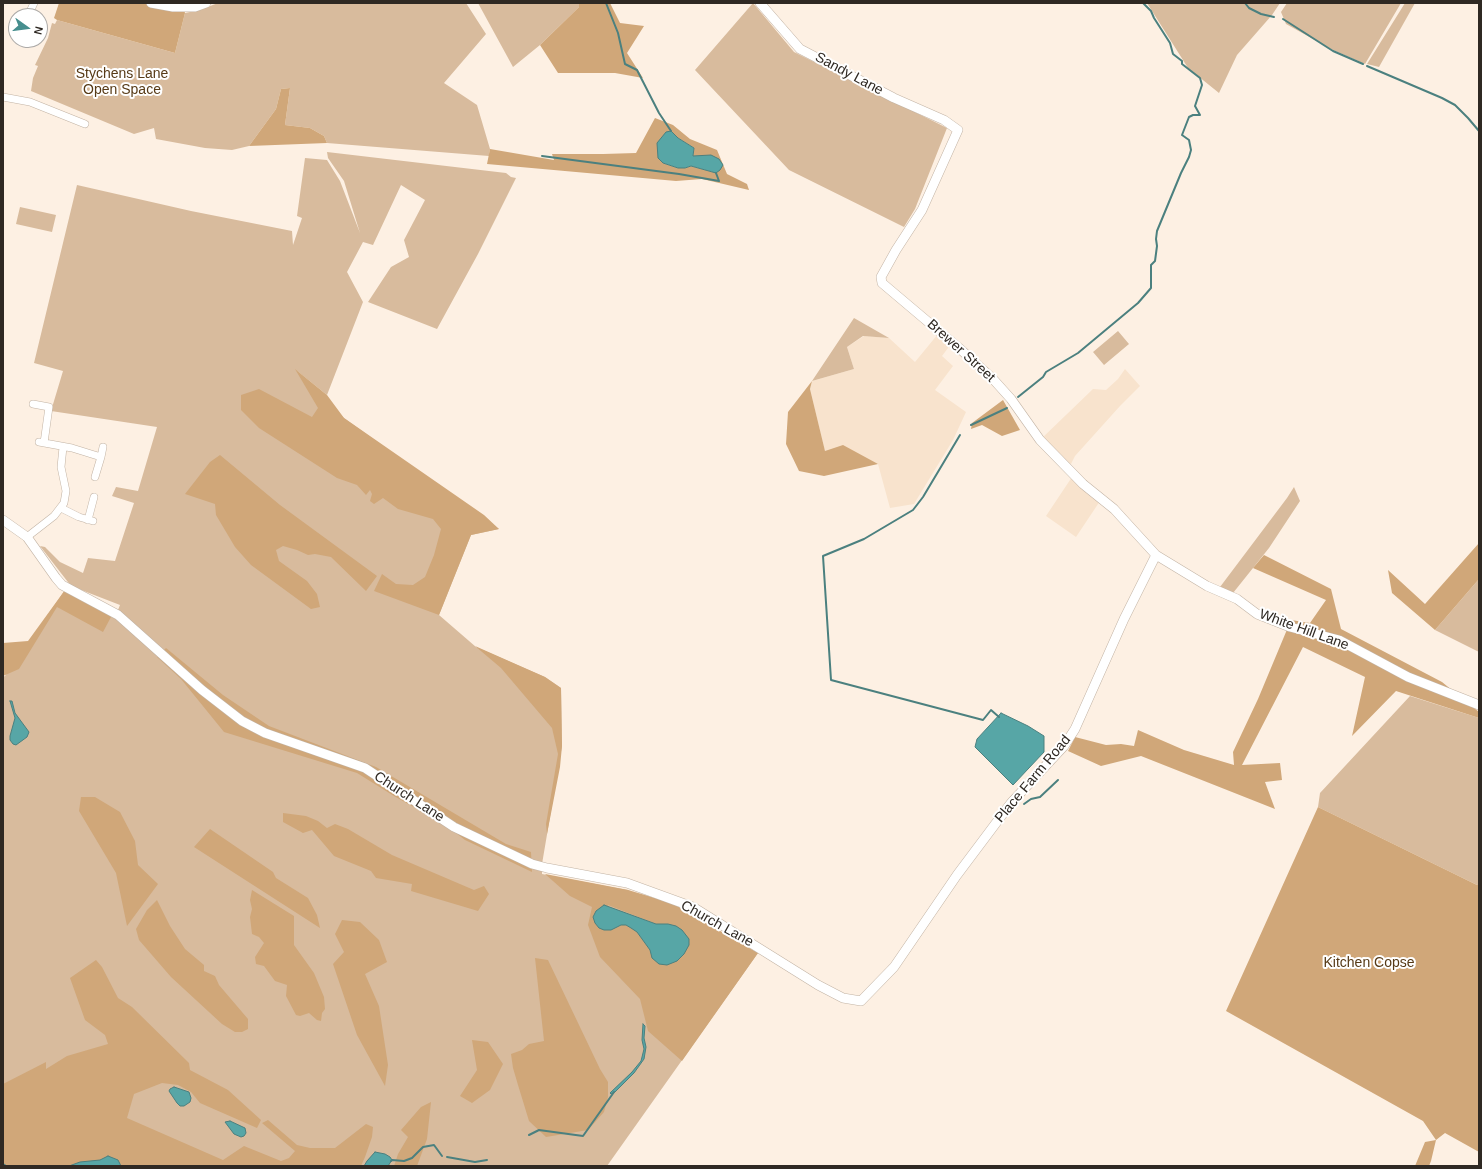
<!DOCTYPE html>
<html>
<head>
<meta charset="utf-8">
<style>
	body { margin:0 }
	#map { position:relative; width:1482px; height:1169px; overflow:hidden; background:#fdf0e3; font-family:Helvetica,sans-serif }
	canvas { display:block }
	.frame { position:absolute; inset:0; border:4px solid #2f2923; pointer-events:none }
	.north { position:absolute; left:8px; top:8px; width:40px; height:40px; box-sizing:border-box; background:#fff; border:1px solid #aca9a7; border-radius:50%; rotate:104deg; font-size:11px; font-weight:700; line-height:16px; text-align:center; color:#2f2923 }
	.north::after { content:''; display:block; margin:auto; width:14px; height:18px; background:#468e8e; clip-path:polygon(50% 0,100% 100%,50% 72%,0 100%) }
</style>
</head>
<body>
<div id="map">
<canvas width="1482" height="1169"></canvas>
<div class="frame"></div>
<div class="north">N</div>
</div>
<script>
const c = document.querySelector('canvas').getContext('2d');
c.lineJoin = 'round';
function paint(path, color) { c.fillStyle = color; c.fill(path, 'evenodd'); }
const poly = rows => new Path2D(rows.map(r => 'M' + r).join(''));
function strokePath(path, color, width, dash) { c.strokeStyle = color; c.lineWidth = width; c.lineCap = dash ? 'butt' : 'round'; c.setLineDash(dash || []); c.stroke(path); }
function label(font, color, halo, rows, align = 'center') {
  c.font = font + ' Helvetica,sans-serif'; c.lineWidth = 4; c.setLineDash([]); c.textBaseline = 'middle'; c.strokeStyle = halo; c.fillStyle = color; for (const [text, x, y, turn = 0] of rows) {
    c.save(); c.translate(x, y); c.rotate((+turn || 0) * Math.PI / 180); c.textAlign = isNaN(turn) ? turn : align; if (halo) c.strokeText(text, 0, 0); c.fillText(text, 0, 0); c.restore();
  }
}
paint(poly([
	[938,334,951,344,942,356,953,366,935,390,966,412,953,440,914,504,890,508,878,464,825,452,810,389,812,381,854,369,847,347,864,336,889,338,915,362],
	[1125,369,1140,386,1120,406,1075,456,1071,464,1065,462,1040,440,1093,389,1106,390,1118,379],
	[1072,477,1100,501,1076,537,1046,516]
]), '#f8e3cd');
paint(poly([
	[218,3,466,3,486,34,444,83,477,105,490,149,489,156,327,143,324,136,310,128,285,125,290,88,281,89,276,109,249,146,232,150,205,148,156,139,154,128,134,134,31,91,33,78,38,66,35,65,48,38,52,23,55,24,57,20,175,53,185,13,200,10],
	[478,3,579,3,579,7,540,45,513,67],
	[753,3,794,52,947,128,915,209,904,227,789,170,695,70],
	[1147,3,1280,3,1272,15,1237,55,1219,93,1188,68],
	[1287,3,1401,3,1365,64,1333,50,1286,24,1281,12],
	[1405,3,1415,3,1379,67,1367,64],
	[327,152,506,173,511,177,516,178,478,254,437,329,368,302,391,267,409,257,404,240,425,200,401,185,373,245,363,242,347,272,363,302,327,395,296,370,344,418,499,529,471,535,439,615,476,647,545,677,561,688,562,746,542,864,542,874,628,890,758,953,607,1166,237,1166,3,1096,3,677,5,676,65,590,118,610,120,605,71,586,40,546,45,547,60,562,83,573,88,558,115,561,134,503,112,496,116,487,138,491,157,427,51,411,63,371,34,363,77,185,191,211,292,231,293,245,302,218,297,216,305,158,327,160,340,181,360,233,344,181,328,158],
	[20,207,56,215,52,232,16,224],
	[854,318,889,338,863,336,847,347,854,369,812,381],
	[1118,331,1129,344,1104,365,1093,352],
	[1294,487,1300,501,1269,548,1233,593,1220,587,1287,498],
	[1479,579,1479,652,1435,630],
	[1410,696,1479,718,1479,885,1477,885,1318,807,1320,793]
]), '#d8bb9d');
paint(poly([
	[59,3,182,3,185,13,175,53,57,20,54,18],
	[579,3,610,3,620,23,644,26,627,53,643,78,615,73,558,73,540,45,579,7],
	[290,88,285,125,310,128,324,136,327,143,249,146,276,109,281,89],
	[655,118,673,125,690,139,717,150,727,174,747,184,749,190,702,179,676,181,487,164,490,149,554,160,552,154,603,154,636,153],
	[671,131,678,138,694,148,693,156,713,172,691,166,685,168,678,168,663,163],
	[295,369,327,395,344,418,484,515,499,529,471,535,439,615,374,591,382,574,396,584,413,585,425,577,434,555,441,529,433,519,398,509,383,498,374,504,370,501,372,494,370,490,366,495,357,485,337,478,259,428,241,410,241,395,259,389,312,417,318,408],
	[812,381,810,389,825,451,843,445,878,464,824,476,799,471,786,444,788,412],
	[1003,400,1020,430,1002,436,982,425,971,429,972,423],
	[220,455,280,505,377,576,366,591,331,557,315,554,308,555,297,550,283,546,276,550,279,561,307,581,317,594,320,607,311,609,251,565,235,547,216,515,215,504,185,494,210,462],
	[1479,543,1479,579,1435,630,1392,593,1388,570,1425,604],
	[1264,555,1331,589,1341,629,1442,682,1479,712,1479,718,1396,691,1352,736,1365,677,1303,647,1242,765,1280,763,1282,780,1265,782,1275,809,1141,756,1101,766,1068,751,1075,737,1106,745,1121,744,1134,746,1138,730,1184,750,1234,765,1233,752,1258,699,1291,620,1310,623,1326,600,1253,568],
	[65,590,104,611,111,617,103,632,57,607,19,669,3,676,3,643,28,641],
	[475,646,545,677,561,688,562,746,560,767,547,834,546,824,558,754,552,728,501,668],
	[166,648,223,695,269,726,376,767,506,844,531,852,532,872,465,840,447,826,394,796,357,773,224,732,181,679,157,657],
	[81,797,95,797,120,812,135,841,138,865,158,884,127,926,116,873,79,811],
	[1318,807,1477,885,1479,885,1479,1152,1445,1133,1436,1140,1431,1161,1429,1166,1415,1166,1425,1142,1436,1140,1423,1121,1226,1011],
	[283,813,306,816,318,821,327,828,335,824,348,829,392,855,474,890,484,886,489,894,478,911,411,891,412,884,376,878,371,871,334,856,312,830,303,833,283,822],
	[210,829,273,872,276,878,308,898,317,915,320,928,194,847],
	[545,874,628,890,672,903,758,953,682,1061,648,1031,640,999,600,957,588,925,592,907,570,896],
	[608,905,656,924,668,924,652,958,650,950,637,932,631,928,626,925,621,925,615,928],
	[252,890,294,916,294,945,314,973,324,997,325,1009,322,1013,321,1021,317,1020,309,1013,300,1016,296,1015,286,996,287,985,275,981,264,966,256,964,255,957,264,943,259,937,252,934,250,917,252,909,250,900],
	[157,900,170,926,185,949,204,965,204,971,215,976,219,985,248,1019,248,1029,242,1032,235,1032,222,1024,171,977,139,940,136,929,147,910],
	[342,920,360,922,379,940,387,962,365,974,379,1006,388,1065,385,1086,357,1035,333,964,344,952,335,934],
	[535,958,548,960,600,1069,608,1082,608,1097,604,1112,588,1130,546,1137,529,1121,518,1085,513,1068,511,1054,522,1050,529,1044,544,1041],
	[96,960,102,967,118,998,132,1007,189,1063,190,1070,228,1090,261,1120,257,1128,200,1103,191,1092,178,1085,162,1083,134,1094,127,1118,223,1160,244,1146,281,1161,289,1158,295,1151,262,1123,268,1120,297,1145,310,1148,335,1148,366,1124,373,1127,372,1137,365,1157,361,1166,3,1166,3,1084,46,1062,46,1069,67,1056,108,1044,105,1035,85,1020,70,978],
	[472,1040,488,1042,503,1064,490,1090,472,1103,460,1096,477,1070],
	[431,1102,427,1139,417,1166,394,1166,398,1154,408,1137,401,1130,421,1107]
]), '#d0a779');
const water = poly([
	[671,131,678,138,694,148,693,156,711,155,719,159,723,165,720,170,716,173,691,166,685,168,678,168,663,163,658,158,657,143,666,132,671,131],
	[10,701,12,701,15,713,29,732,27,737,16,745,13,744,10,740,10,736,15,718,10,701],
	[1001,713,1028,726,1044,736,1044,752,1013,785,975,747,977,739,1001,713],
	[604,905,656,924,668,924,676,926,682,930,689,939,689,945,684,954,677,961,667,965,659,964,652,958,650,950,637,932,631,928,626,925,621,925,611,930,604,930,599,928,595,923,593,917,596,911,604,905],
	[643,1024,645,1026,644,1038,646,1047,644,1059,634,1073,615,1092,611,1094,610,1093,632,1072,641,1061,644,1049,642,1040,643,1024],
	[174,1087,189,1092,191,1098,190,1102,184,1106,180,1106,177,1103,169,1091,170,1089,174,1087],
	[230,1121,245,1128,246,1133,244,1136,241,1137,234,1134,225,1122,230,1121],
	[375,1152,385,1154,390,1157,392,1160,388,1166,364,1166,367,1161,375,1152],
	[108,1156,118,1160,121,1166,69,1166,80,1162,100,1160,108,1156]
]);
paint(water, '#57a6a6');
strokePath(water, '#4b807f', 1);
strokePath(poly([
	[606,3,618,33,625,64,637,70,659,113,671,131],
	[1245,3,1249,8,1261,14,1274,17],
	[1283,19,1333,51,1363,64],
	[1367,66,1442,98,1455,105,1468,118,1479,131],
	[542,156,679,174,719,181,716,173],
	[1018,397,1043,377,1046,372,1078,353,1138,303,1151,288,1151,265,1155,261,1157,246,1156,239,1157,231,1181,173,1189,157,1191,150,1189,140,1182,135,1189,117,1193,115,1200,115,1195,106,1202,85,1200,78,1182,64,1182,61,1173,54,1170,43,1154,18,1151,11,1143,3],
	[971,425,1007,408],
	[960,435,923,497,913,510,864,539,823,556,831,680,983,720,991,710,999,717],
	[1024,804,1031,799,1040,797,1058,780],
	[529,1135,539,1130,583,1136,614,1092],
	[447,1157,475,1162,487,1160],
	[391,1161,392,1160,404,1161,412,1158,423,1147,434,1145,442,1156],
	[3,1164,6,1166]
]), '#4b807f', 2);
const street = poly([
	[28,16,34,3],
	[3,97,30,102,85,124],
	[33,404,49,407,44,443],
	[39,442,72,448,101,457,95,477],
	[101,457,103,447],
	[61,508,79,517,93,521],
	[88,520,94,497],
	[27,537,54,516,64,503,66,491,61,467,63,447]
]);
const secondary = poly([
	[151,3,173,7,195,7,206,3],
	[760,3,800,49,894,98,944,120,958,130,922,210,896,250,881,277,882,283,959,348,993,379,1011,399,1040,440,1083,484,1114,509,1156,555,1207,586,1237,599,1257,614,1290,627,1339,640,1408,677,1479,705],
	[3,520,27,537,56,578,62,585,118,615,202,690,242,721,265,733,365,768,454,827,532,864,547,868,627,883,693,907,818,985,843,998,861,1001,894,967,957,875,1011,803,1064,746,1075,729,1124,619,1156,555]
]);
strokePath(street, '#c2b3a4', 8);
strokePath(secondary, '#c2b3a4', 10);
strokePath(street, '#fff', 7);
strokePath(secondary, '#fff', 9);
label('14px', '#573a16', '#fff', [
	["Stychens Lane",122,74],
	["Open Space",122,90],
	["Kitchen Copse",1369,963]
]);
label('14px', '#2f2923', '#fff', [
	["Sandy Lane",849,74,28],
	["Brewer Street",961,351,42],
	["White Hill Lane",1304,630,20],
	["Place Farm Road",1033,779,-50],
	["Church Lane",409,797,33],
	["Church Lane",717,924,29]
]);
</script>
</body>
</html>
